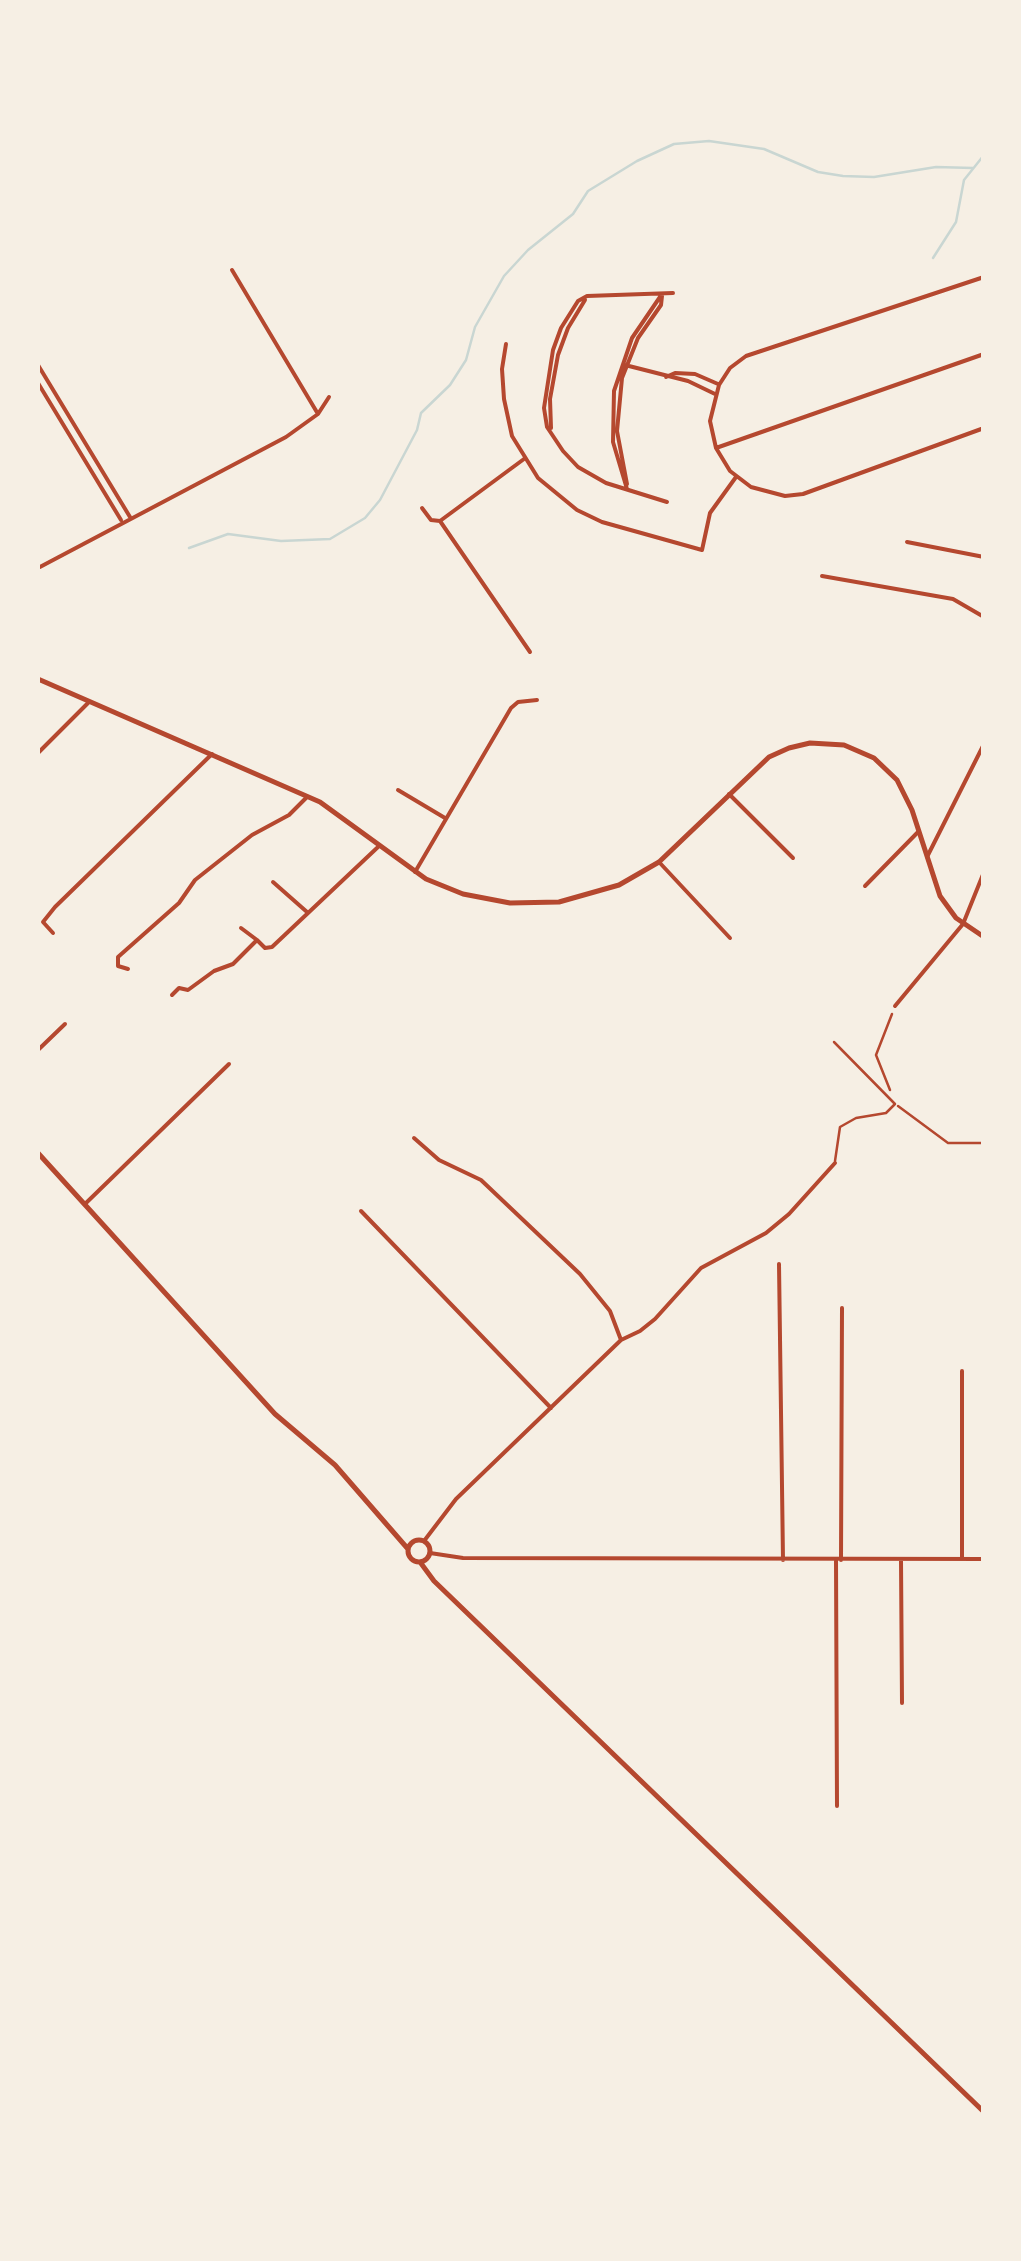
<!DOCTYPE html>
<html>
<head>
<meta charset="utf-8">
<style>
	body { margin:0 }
	#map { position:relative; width:1021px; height:2261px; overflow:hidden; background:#f6efe4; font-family:Georgia,serif }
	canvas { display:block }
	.frame { position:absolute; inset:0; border:40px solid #f6efe4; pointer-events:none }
</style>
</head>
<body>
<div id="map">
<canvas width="1021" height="2261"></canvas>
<div class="frame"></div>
</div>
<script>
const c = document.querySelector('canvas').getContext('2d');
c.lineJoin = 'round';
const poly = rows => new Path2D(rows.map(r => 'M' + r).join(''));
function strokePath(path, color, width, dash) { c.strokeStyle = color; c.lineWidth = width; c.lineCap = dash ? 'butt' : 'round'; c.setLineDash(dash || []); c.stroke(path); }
strokePath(poly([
	[933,258,956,222,964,180,984,155],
	[189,548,228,534,281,541,330,539,365,518,380,500,417,430,421,413,450,385,466,360,475,327,504,276,528,250,573,214,588,191,637,161,674,144,709,141,764,149,818,172,843,176,874,177,936,167,973,168]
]), '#c9d6d2', 2.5);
strokePath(poly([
	[890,1090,876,1055,892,1014],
	[898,1106,948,1143,984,1143]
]), '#b5482f', 2.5);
strokePath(poly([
	[834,1042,895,1104,886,1113,856,1118,840,1127,835,1161]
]), '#b5482f', 2.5);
strokePath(poly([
	[232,270,318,414],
	[984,277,746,356,730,368,719,385,710,421,716,448,730,471,751,487,785,496,803,494,984,428],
	[506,344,502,369,504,399,512,436,538,478,577,510,602,522,702,550,710,513,736,477],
	[38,365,130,517],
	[625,365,688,381,715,394],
	[666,377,675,373,695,374,718,384],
	[38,383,121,520],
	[551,428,550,399,558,355,568,328,585,300],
	[716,448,984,354],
	[627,484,617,431,622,378,638,338,661,305,662,296],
	[627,489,613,442,614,391,632,338,662,294],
	[667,502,606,483,578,467,563,451,547,427,544,408,553,350,561,328,578,301,587,296,673,293],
	[422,508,431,520,440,521,524,459],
	[440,521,530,652],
	[907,542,984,557],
	[38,568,286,437,318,414,329,397],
	[822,576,953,599,984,617],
	[38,753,88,703],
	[398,790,445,818],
	[729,794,793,858],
	[927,857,984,744],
	[659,862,730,938],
	[415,872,511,708,518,702,537,700],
	[273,882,307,912],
	[865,886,919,831],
	[241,928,257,940],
	[53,933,43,922,55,907,212,754],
	[128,969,118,966,118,957,179,903,195,880,252,835,289,815,307,797],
	[172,995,179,988,188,990,214,971,233,964,257,940,265,948,272,947,378,847],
	[895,1006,963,924,984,872],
	[38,1050,65,1024],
	[414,1138,439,1160,481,1180,580,1274,610,1311,621,1340],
	[86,1203,229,1064],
	[361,1211,551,1408],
	[779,1264,783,1560],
	[962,1371,962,1559],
	[424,1541,456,1499,621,1340,640,1331,655,1319,701,1268,766,1233,789,1214,835,1163],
	[430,1553,463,1558,984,1559],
	[836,1560,837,1806],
	[841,1560,842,1308],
	[901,1560,902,1703]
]), '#b5482f', 4);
strokePath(poly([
	[38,679,320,802,426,879,463,894,510,903,559,902,619,885,659,862,769,757,789,748,810,743,844,745,874,758,897,780,912,810,940,896,956,918,984,937],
	[38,1153,275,1414,335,1465,408,1549],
	'408 1551a11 11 0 1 1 22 0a11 11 0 1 1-22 0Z',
	[420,1562,434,1581,984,2112]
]), '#b5482f', 5);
</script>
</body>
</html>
